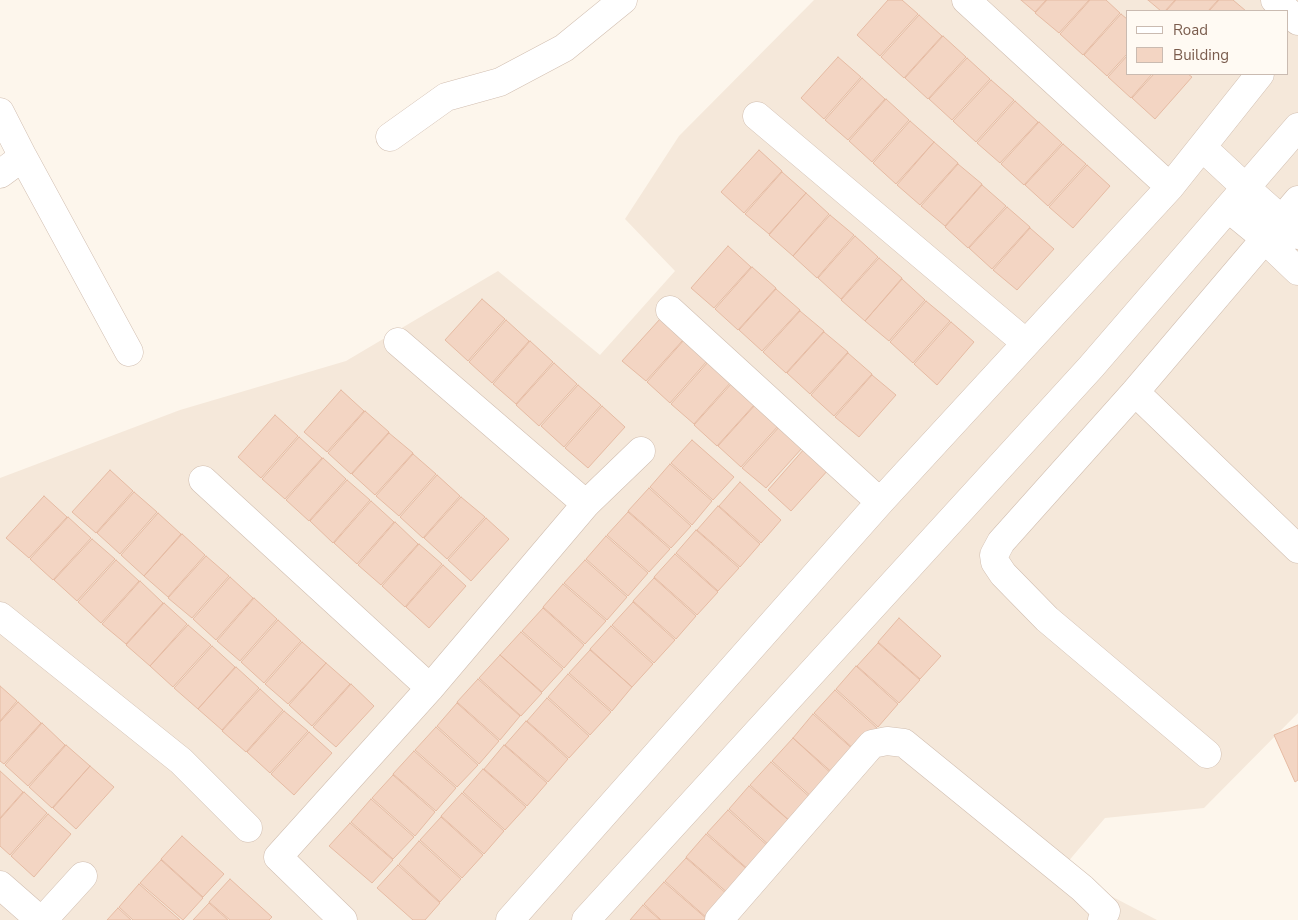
<!DOCTYPE html>
<html>
<head>
<meta charset="utf-8">
<style>
	body { margin:0 }
	#map { position:relative; width:1298px; height:920px; overflow:hidden; background:#fdf6ec; font-family:"Nunito Sans",sans-serif }
	canvas { display:block }
	.legend { position:absolute; left:1126px; top:10px; width:162px; height:65px; box-sizing:border-box; background:#fffaf3; border:1px solid #cabbb1; margin:0; padding:6px 9px; list-style:none; font-size:15px; color:#7a5c4d }
	.legend li { display:flex; align-items:center; gap:10px; height:25px }
	.legend b { width:25px; border:1px solid #cabbb1 }
</style>
</head>
<body>
<div id="map">
<canvas width="1298" height="920"></canvas>
<ul class="legend">
<li><b style="height:6px;background:#fff"></b>Road</li>
<li><b style="height:14px;background:#f3d5c3"></b>Building</li>
</ul>
</div>
<script>
const c = document.querySelector('canvas').getContext('2d');
c.lineJoin = 'round';
function paint(path, color) { c.fillStyle = color; c.fill(path, 'evenodd'); }
const poly = rows => new Path2D(rows.map(r => 'M' + r).join(''));
function strokePath(path, color, width, dash) { c.strokeStyle = color; c.lineWidth = width; c.lineCap = dash ? 'butt' : 'round'; c.setLineDash(dash || []); c.stroke(path); }
paint(poly([
	[814,0,1298,0,1298,713,1204,808,1105,818,1061,870,1157,920,0,920,0,478,180,410,346,361,498,271,600,355,675,271,625,219,679,136],
	[1127,11,1287,11,1287,74,1127,74]
]), '#f5e8da');
const building = poly([
	[888,0,902,0,918,14,880,56,857,35,888,0],
	[1021,0,1046,0,1035,12,1021,0],
	[1047,0,1089,0,1059,33,1035,13,1047,0],
	[1090,0,1106,0,1120,13,1083,55,1060,34,1090,0],
	[1148,0,1175,0,1165,11,1161,11,1148,0],
	[1176,0,1218,0,1208,11,1166,11,1176,0],
	[1219,0,1233,0,1246,11,1209,11,1219,0],
	[1121,14,1127,19,1127,54,1107,76,1084,55,1121,14],
	[919,15,942,36,904,78,881,57,919,15],
	[943,36,966,57,928,99,905,78,943,36],
	[1127,56,1127,74,1152,74,1131,98,1108,77,1127,56],
	[838,57,861,77,824,119,801,98,838,57],
	[967,58,990,79,952,120,929,99,967,58],
	[1154,74,1188,74,1192,77,1155,119,1132,98,1154,74],
	[862,78,885,99,848,140,825,120,862,78],
	[991,80,1014,100,976,142,953,121,991,80],
	[886,99,909,120,872,162,849,141,886,99],
	[1015,101,1038,122,1000,163,977,143,1015,101],
	[910,121,934,142,896,184,873,163,910,121],
	[1039,122,1062,143,1024,185,1001,164,1039,122],
	[934,142,958,163,920,205,897,185,934,142],
	[1063,144,1086,164,1048,206,1025,185,1063,144],
	[759,150,782,171,744,213,721,192,759,150],
	[958,164,982,184,945,226,921,206,958,164],
	[1087,165,1110,186,1073,228,1049,207,1087,165],
	[782,172,806,193,769,234,745,214,782,172],
	[982,185,1006,206,968,248,945,227,982,185],
	[806,193,829,214,793,256,769,235,806,193],
	[1007,207,1030,227,992,269,969,248,1007,207],
	[830,215,854,235,817,278,793,256,830,215],
	[1030,228,1054,249,1017,290,993,270,1030,228],
	[855,236,878,257,841,299,818,278,855,236],
	[728,246,751,267,714,308,691,288,728,246],
	[879,258,902,278,865,321,841,300,879,258],
	[752,267,776,288,738,330,715,309,752,267],
	[902,279,925,300,889,341,865,321,902,279],
	[776,289,800,310,762,351,739,330,776,289],
	[482,299,505,319,468,361,445,340,482,299],
	[926,301,950,321,913,363,890,342,926,301],
	[800,311,824,331,786,373,763,352,800,311],
	[660,319,683,340,646,381,622,361,660,319],
	[506,320,529,341,492,383,469,362,506,320],
	[951,322,974,342,937,385,914,364,951,322],
	[824,332,848,352,810,394,787,373,824,332],
	[684,340,707,361,670,403,647,382,684,340],
	[530,341,553,362,516,404,493,384,530,341],
	[848,353,872,374,834,416,811,395,848,353],
	[708,362,731,382,694,424,671,404,708,362],
	[554,363,577,384,539,426,516,405,554,363],
	[872,375,896,395,859,437,835,417,872,375],
	[732,383,755,404,717,446,694,425,732,383],
	[578,385,601,405,564,447,541,426,578,385],
	[341,390,364,411,327,452,304,432,341,390],
	[756,404,779,425,741,467,718,446,756,404],
	[602,406,625,427,588,468,565,448,602,406],
	[365,411,389,432,351,474,328,453,365,411],
	[275,415,298,436,261,478,238,457,275,415],
	[780,426,803,447,766,488,742,468,780,426],
	[389,433,413,453,375,495,352,474,389,433],
	[299,437,322,458,285,499,262,479,299,437],
	[692,440,734,477,713,500,671,463,692,440],
	[805,448,829,469,791,511,768,490,805,448],
	[413,454,436,474,399,516,376,496,413,454],
	[323,458,346,479,309,521,286,500,323,458],
	[670,464,712,501,692,525,650,487,670,464],
	[110,470,133,491,96,533,72,512,110,470],
	[437,475,460,496,423,538,400,517,437,475],
	[347,480,370,500,333,543,310,521,347,480],
	[740,482,781,520,761,543,719,506,740,482],
	[649,488,691,526,671,548,628,511,649,488],
	[134,492,157,512,120,554,97,533,134,492],
	[44,496,67,517,29,558,6,538,44,496],
	[461,497,485,517,447,559,424,538,461,497],
	[371,501,394,522,357,564,334,543,371,501],
	[718,506,760,544,740,567,697,530,718,506],
	[628,512,670,549,649,572,607,535,628,512],
	[158,513,181,534,144,576,121,555,158,513],
	[68,517,91,538,53,580,30,559,68,517],
	[486,518,509,539,471,581,448,560,486,518],
	[395,522,418,544,381,585,358,565,395,522],
	[696,530,739,568,718,591,676,553,696,530],
	[182,534,205,555,168,597,144,576,182,534],
	[606,536,648,573,628,596,586,559,606,536],
	[92,539,115,559,77,601,54,580,92,539],
	[419,544,442,564,405,607,382,586,419,544],
	[675,554,718,592,697,615,654,577,675,554],
	[206,556,229,576,192,618,168,598,206,556],
	[116,560,139,581,101,623,78,602,116,560],
	[585,560,627,597,607,620,564,583,585,560],
	[443,565,466,586,429,628,406,607,443,565],
	[230,577,253,598,216,640,193,619,230,577],
	[654,578,696,616,676,639,633,601,654,578],
	[140,581,163,603,126,644,102,624,140,581],
	[563,584,606,621,585,644,543,607,563,584],
	[254,598,277,619,240,661,217,641,254,598],
	[633,602,675,640,654,663,612,625,633,602],
	[164,603,187,624,150,666,126,645,164,603],
	[543,608,584,645,564,668,522,631,543,608],
	[899,618,941,656,920,679,878,642,899,618],
	[278,620,301,641,264,683,241,662,278,620],
	[188,625,211,645,173,687,150,666,188,625],
	[611,626,653,664,632,687,590,649,611,626],
	[521,632,563,669,542,692,500,655,521,632],
	[302,642,326,663,288,704,265,684,302,642],
	[878,643,920,680,899,703,857,666,878,643],
	[212,646,235,667,198,709,174,688,212,646],
	[590,650,632,687,612,711,569,673,590,650],
	[500,655,542,693,521,716,479,678,500,655],
	[326,663,350,684,312,726,289,705,326,663],
	[856,666,898,704,878,727,836,689,856,666],
	[236,667,259,688,222,730,198,709,236,667],
	[568,674,611,712,590,735,548,697,568,674],
	[478,679,520,716,500,740,457,702,478,679],
	[351,684,374,706,336,747,313,727,351,684],
	[0,686,17,701,0,721,0,686],
	[260,689,283,710,246,752,222,731,260,689],
	[835,690,877,728,856,751,814,713,835,690],
	[547,698,589,736,569,758,527,721,547,698],
	[18,702,41,723,4,764,0,761,0,722,18,702],
	[457,703,499,741,479,764,437,726,457,703],
	[284,711,308,731,270,773,247,752,284,711],
	[813,714,856,752,835,775,793,738,813,714],
	[526,721,568,759,548,782,505,745,526,721],
	[42,723,65,745,28,786,5,765,42,723],
	[1298,725,1298,780,1295,782,1274,735,1298,725],
	[436,727,478,765,457,787,415,750,436,727],
	[309,732,332,753,294,795,271,774,309,732],
	[793,738,834,776,814,799,772,761,793,738],
	[66,745,90,766,52,808,29,787,66,745],
	[504,745,547,783,527,806,484,769,504,745],
	[414,751,456,788,436,811,393,774,414,751],
	[771,762,813,800,792,823,750,785,771,762],
	[90,766,114,787,76,829,53,808,90,766],
	[483,769,526,807,505,830,463,792,483,769],
	[0,771,23,792,0,818,0,771],
	[393,775,435,812,415,836,372,798,393,775],
	[749,786,792,823,771,847,729,809,749,786],
	[24,792,47,813,10,855,0,846,0,819,24,792],
	[462,793,504,831,484,854,441,816,462,793],
	[371,799,414,837,393,859,351,822,371,799],
	[728,810,770,848,750,871,707,833,728,810],
	[48,814,71,834,34,877,11,856,48,814],
	[441,817,483,855,462,878,420,840,441,817],
	[350,823,393,860,372,883,329,846,350,823],
	[706,834,749,871,729,894,686,857,706,834],
	[182,836,224,874,203,897,161,859,182,836],
	[419,841,461,879,440,902,399,864,419,841],
	[686,858,728,895,707,918,665,881,686,858],
	[161,860,203,898,183,920,140,883,161,860],
	[398,865,440,903,425,920,413,920,377,888,398,865],
	[230,879,272,917,269,920,230,920,209,902,230,879],
	[664,882,707,919,705,920,661,920,644,904,664,882],
	[139,884,180,920,133,920,119,907,139,884],
	[209,903,228,920,193,920,209,903],
	[643,905,660,920,630,920,643,905],
	[118,908,131,920,107,920,118,908]
]);
paint(building, '#f3d5c3');
strokePath(building, '#e6bba3', 1);
const minor = poly([
	[966,0,1170,187],
	[1275,0,1298,21],
	[0,112,23,157,129,352],
	[757,116,1026,343],
	[390,137,446,97,500,82,564,48,623,0],
	[1202,147,1245,187,1272,211,1298,235],
	[0,174,23,157],
	[1228,208,1256,231,1298,271],
	[670,310,880,502],
	[398,342,586,504],
	[1135,392,1298,549],
	[203,480,430,688],
	[0,616,181,761,248,828],
	[1207,754,1047,619,1003,574,995,562,994,555,1001,542,1135,392,1298,200],
	[0,885,40,920],
	[43,920,83,876],
	[343,920,278,857,430,688,586,504,641,451],
	[510,920,880,502,1170,187,1260,74],
	[586,920,1091,367,1298,127],
	[719,920,872,744,887,741,904,743,1082,888,1106,911,1102,920]
]);
strokePath(minor, '#d1beb0', 29);
strokePath(minor, '#fff', 28);
</script>
</body>
</html>
